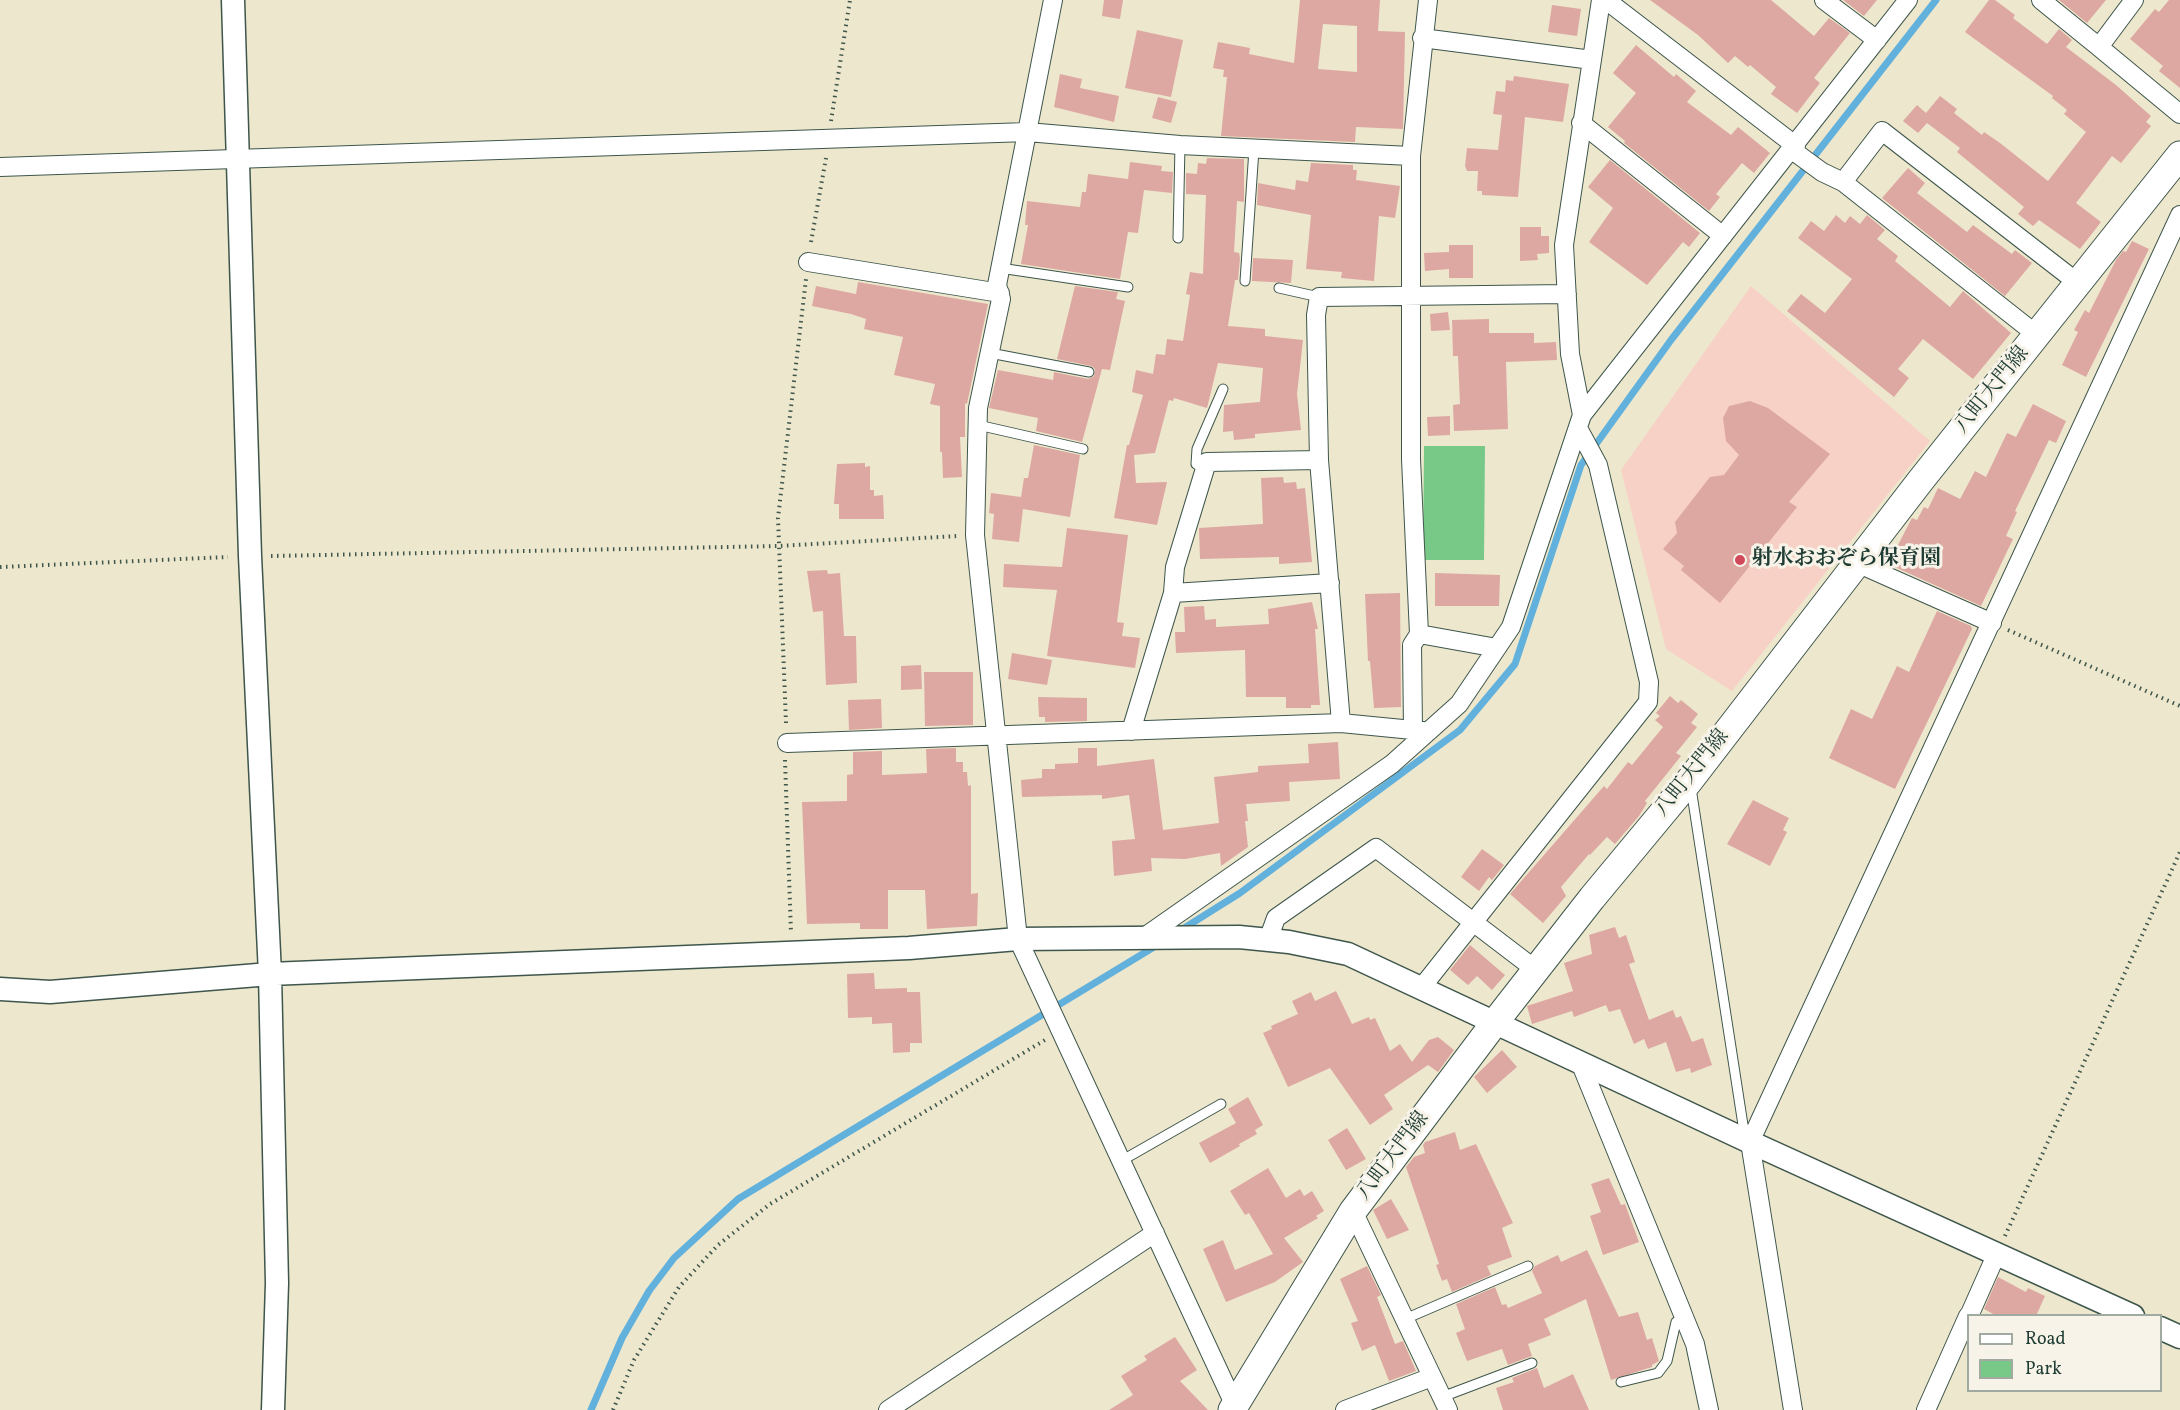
<!DOCTYPE html>
<html>
<head>
<meta charset="utf-8">
<style>
	body { margin:0 }
	#map { position:relative; width:2180px; height:1410px; overflow:hidden; background:#ede7cd; font-family:Vollkorn,serif }
	canvas { display:block }
	.legend { position:absolute; left:1967px; top:1314px; width:195px; height:78px; box-sizing:border-box; background:#f7f3e8; border:2px solid #a1aaa0; margin:0; padding:8px 10px; list-style:none; font-size:18px; color:#1f3d34 }
	.legend li { display:flex; align-items:center; gap:12px; height:30px }
	.legend b { width:30px; border:2px solid #a1aaa0 }
</style>
</head>
<body>
<div id="map">
<canvas width="2180" height="1410"></canvas>
<ul class="legend">
<li><b style="height:8px;background:#fff"></b>Road</li>
<li><b style="height:16px;background:#78c888"></b>Park</li>
</ul>
</div>
<script>
const c = document.querySelector('canvas').getContext('2d');
c.lineJoin = 'round';
function paint(path, color) { c.fillStyle = color; c.fill(path, 'evenodd'); }
const poly = rows => new Path2D(rows.map(r => 'M' + r).join(''));
function strokePath(path, color, width, dash) { c.strokeStyle = color; c.lineWidth = width; c.lineCap = dash ? 'butt' : 'round'; c.setLineDash(dash || []); c.stroke(path); }
function label(font, color, halo, rows, align = 'center') {
  c.font = font + ' Vollkorn,"Noto Serif JP",serif'; c.lineWidth = 6; c.setLineDash([]); c.textBaseline = 'middle'; c.strokeStyle = halo; c.fillStyle = color; for (const [text, x, y, turn = 0] of rows) {
    c.save(); c.translate(x, y); c.rotate((+turn || 0) * Math.PI / 180); c.textAlign = isNaN(turn) ? turn : align; if (halo) c.strokeText(text, 0, 0); c.fillText(text, 0, 0); c.restore();
  }
}
paint(poly([
	[1751,286,1930,441,1732,691,1666,649,1621,470]
]), '#f7d1c6');
paint(poly([
	[1424,446,1485,446,1484,560,1423,560]
]), '#78c888');
strokePath(poly([
	[1181,930,1240,893,1460,730,1515,664,1581,465,1671,340,1936,0],
	[591,1410,622,1338,649,1291,674,1258,738,1199,1159,944]
]), '#61b1dc', 7);
paint(poly([
	[1104,0,1123,0,1120,19,1102,16],
	[1300,0,1380,0,1378,31,1405,32,1403,129,1356,127,1355,142,1221,136,1227,77,1223,77,1224,70,1213,68,1218,42,1250,48,1249,54,1294,63],
	[1323,24,1357,26,1357,72,1318,69],
	[1650,0,1771,0,1814,36,1829,18,1850,33,1814,78,1820,83,1797,113,1771,94,1776,87,1750,65,1748,67,1735,56,1728,63,1698,35],
	[1843,0,1877,0,1864,16],
	[1989,0,1995,0,2015,15,2013,18,2047,44,2059,29,2072,40,2066,47,2116,85,2151,116,2146,122,2151,126,2121,163,2112,156,2076,203,2101,222,2080,249,2039,220,2033,226,2018,214,2024,207,1957,152,1960,148,1927,123,1918,133,1903,121,1917,105,1926,113,1940,96,1957,109,1954,113,1982,135,1984,132,2000,143,2048,181,2086,132,2064,114,2067,110,2052,98,2053,96,1965,32],
	[2059,0,2106,0,2087,23],
	[2169,0,2180,0,2180,88,2159,71,2163,66,2130,39,2155,9,2159,12],
	[1552,5,1581,9,1577,36,1548,32],
	[1137,30,1183,40,1171,97,1125,88],
	[1636,45,1674,77,1676,74,1696,91,1687,102,1731,135,1738,127,1770,153,1754,173,1742,163,1716,194,1720,197,1709,211,1624,143,1625,141,1608,127,1636,93,1613,73],
	[1060,74,1082,79,1080,88,1119,96,1114,122,1054,107],
	[1514,76,1569,84,1563,122,1525,117,1518,197,1482,195,1482,191,1477,191,1478,171,1467,171,1465,166,1467,148,1498,150,1502,115,1493,114,1496,91,1505,92,1506,80,1513,81],
	[1158,97,1177,102,1171,123,1152,118],
	[1207,158,1244,159,1244,202,1237,201,1234,252,1239,253,1240,258,1238,280,1235,280,1228,326,1265,329,1265,336,1303,340,1297,394,1301,430,1255,434,1255,438,1234,440,1233,431,1223,432,1224,405,1260,402,1263,368,1218,363,1207,408,1174,398,1173,401,1169,400,1155,453,1134,455,1136,483,1167,482,1157,525,1114,518,1127,445,1129,445,1143,395,1132,392,1136,370,1153,374,1156,354,1165,355,1167,339,1183,341,1190,295,1186,294,1190,272,1203,274,1206,195,1186,194,1186,173,1197,174,1198,163,1206,164],
	[1610,160,1700,233,1689,247,1683,242,1647,285,1589,242,1613,208,1588,187],
	[1130,162,1162,166,1161,171,1173,172,1172,193,1144,190,1138,233,1128,232,1120,279,1021,264,1028,225,1025,225,1027,201,1080,207,1082,192,1086,192,1088,174,1128,179],
	[1311,163,1353,165,1353,170,1357,170,1356,180,1400,186,1395,218,1379,216,1374,281,1341,278,1342,272,1306,269,1311,215,1257,205,1258,183,1295,190,1296,180,1308,182],
	[1908,168,1925,183,1917,193,1967,232,1973,225,2012,254,2015,250,2032,263,2005,296,1882,198],
	[1836,215,1845,223,1850,216,1860,224,1867,215,1885,230,1877,239,1898,256,1895,261,1950,307,1963,291,2011,333,1973,379,1923,339,1898,369,1909,378,1894,397,1787,311,1801,294,1825,313,1852,279,1798,238,1811,221,1824,231],
	[1520,227,1541,227,1541,236,1549,236,1549,253,1537,254,1538,260,1520,261],
	[2132,241,2149,249,2086,377,2062,365,2078,332,2074,330,2085,310,2089,313,2116,260,2123,251,2126,252],
	[1449,245,1473,245,1473,278,1449,278,1449,269,1425,271,1424,253,1449,252],
	[1253,258,1293,260,1291,283,1252,281],
	[858,282,988,304,967,404,965,403,965,437,960,437,962,477,943,478,942,452,940,452,940,406,930,404,935,384,894,375,903,337,864,329,866,319,851,314,812,306,816,286,856,294],
	[1075,286,1118,292,1116,299,1125,301,1110,370,1102,369,1082,442,1036,431,1038,418,989,408,998,370,1053,380,1054,372,1088,379,1094,376,1095,369,1091,366,1057,359],
	[1448,312,1450,330,1431,331,1430,314],
	[1489,319,1489,333,1534,333,1534,343,1556,342,1557,360,1506,362,1508,429,1454,431,1453,405,1460,404,1458,356,1453,356,1452,320],
	[1750,401,1768,408,1830,454,1789,502,1797,507,1720,603,1681,570,1684,566,1663,549,1677,533,1675,522,1710,477,1724,475,1739,455,1726,441,1723,418,1729,406],
	[2033,404,2066,421,2056,443,2049,440,2015,511,2017,512,2006,536,2013,539,1981,606,1888,564,1912,518,1917,520,1924,507,1928,509,1938,488,1960,499,1975,471,1986,477,2007,433,2016,437],
	[1450,416,1450,435,1428,436,1427,417],
	[1034,445,1080,455,1070,517,1023,509,1019,542,992,539,994,514,989,513,991,493,1021,497,1024,478,1028,478],
	[865,463,865,467,870,466,870,490,874,490,874,496,883,495,884,519,839,519,839,504,834,504,837,464],
	[1283,477,1284,483,1296,482,1297,489,1305,488,1312,562,1279,564,1279,557,1200,559,1199,528,1263,524,1261,478],
	[1067,528,1128,535,1117,622,1124,623,1122,636,1140,638,1135,668,1047,656,1057,590,1003,587,1004,564,1062,567],
	[827,570,828,574,840,573,844,636,856,636,857,683,826,685,823,611,813,612,807,571],
	[1435,573,1500,575,1499,606,1435,606],
	[1400,593,1401,707,1374,708,1370,661,1368,661,1365,594],
	[1312,602,1318,629,1315,629,1320,705,1311,705,1311,708,1286,708,1286,697,1246,697,1245,650,1176,653,1175,632,1185,632,1184,607,1204,606,1205,620,1216,619,1216,627,1269,624,1268,609],
	[1937,611,1971,626,1972,629,1895,789,1829,758,1851,709,1872,719,1897,666,1909,672],
	[1012,653,1052,660,1047,685,1008,679],
	[921,665,922,689,901,690,901,666],
	[924,672,973,672,973,725,925,726],
	[1670,696,1678,703,1681,700,1698,714,1691,723,1697,727,1676,753,1681,756,1645,801,1647,803,1639,816,1615,844,1607,837,1590,855,1589,854,1561,887,1566,896,1543,923,1510,894,1604,786,1607,789,1628,762,1632,765,1663,727,1655,720,1660,716,1656,713],
	[1038,697,1087,698,1087,721,1045,722,1045,717,1039,717],
	[881,699,882,728,849,730,848,700],
	[1338,742,1340,779,1289,782,1290,801,1246,804,1248,821,1245,821,1248,847,1221,866,1220,853,1185,859,1151,858,1152,871,1114,876,1112,841,1135,839,1129,795,1102,799,1102,795,1022,797,1021,780,1042,778,1042,769,1055,769,1055,764,1078,763,1078,748,1097,748,1097,766,1154,759,1163,830,1219,823,1214,777,1258,772,1258,766,1309,763,1308,744],
	[956,748,956,762,963,762,963,772,967,772,968,786,971,785,971,894,978,893,977,926,927,929,925,890,888,890,888,929,860,929,860,923,807,924,802,802,847,801,847,775,853,774,853,752,882,751,882,775,927,773,926,749],
	[1753,800,1789,818,1783,830,1787,832,1770,866,1727,844],
	[1482,849,1504,865,1492,880,1489,877,1479,891,1461,877],
	[1615,927,1619,938,1626,935,1635,962,1629,964,1649,1020,1673,1010,1676,1018,1681,1016,1692,1042,1703,1038,1712,1065,1691,1073,1690,1068,1676,1072,1666,1042,1648,1049,1644,1039,1634,1044,1620,1009,1609,1012,1606,1005,1574,1017,1572,1011,1532,1024,1527,1006,1573,991,1564,963,1592,954,1589,935],
	[1470,945,1505,975,1492,990,1477,976,1468,985,1450,970],
	[874,973,875,989,907,988,907,992,920,992,922,1043,910,1043,910,1052,893,1053,892,1023,872,1024,872,1017,848,1018,847,974],
	[1336,991,1352,1024,1369,1017,1370,1020,1375,1018,1390,1051,1400,1044,1412,1062,1429,1040,1438,1037,1454,1050,1438,1072,1428,1065,1384,1095,1393,1109,1370,1125,1330,1068,1288,1087,1263,1033,1272,1029,1271,1026,1298,1014,1292,1001,1311,992,1315,1001],
	[1502,1050,1517,1067,1487,1093,1474,1077],
	[1248,1097,1263,1125,1255,1130,1257,1134,1239,1144,1240,1146,1210,1163,1199,1143,1236,1123,1228,1109],
	[1347,1128,1366,1159,1346,1170,1328,1140],
	[1455,1132,1460,1150,1476,1144,1513,1223,1502,1228,1512,1257,1487,1266,1491,1275,1452,1292,1447,1279,1442,1281,1436,1265,1439,1264,1406,1167,1414,1157,1425,1153,1423,1145,1425,1142],
	[1268,1168,1286,1198,1300,1189,1304,1196,1312,1191,1324,1211,1316,1216,1318,1218,1284,1238,1303,1262,1275,1282,1226,1302,1203,1249,1223,1240,1235,1270,1273,1254,1249,1213,1245,1215,1230,1191],
	[1609,1178,1621,1205,1625,1204,1639,1242,1603,1255,1590,1216,1601,1212,1591,1184],
	[1391,1199,1409,1230,1387,1239,1373,1210],
	[1587,1250,1619,1317,1638,1312,1647,1340,1652,1338,1659,1361,1652,1365,1652,1367,1611,1380,1586,1299,1544,1319,1551,1335,1528,1344,1532,1356,1508,1365,1502,1349,1467,1361,1456,1333,1465,1329,1456,1304,1495,1287,1502,1305,1506,1304,1508,1308,1542,1293,1532,1271,1535,1266,1558,1255,1561,1262],
	[1367,1266,1381,1295,1377,1297,1395,1344,1403,1341,1416,1371,1389,1381,1375,1345,1362,1351,1351,1323,1358,1321,1340,1279],
	[1998,1277,2026,1292,2028,1288,2045,1296,2036,1316,1997,1316,1984,1309],
	[1175,1337,1197,1370,1180,1381,1208,1410,1109,1410,1133,1395,1121,1376,1147,1360,1144,1356],
	[1537,1368,1544,1388,1573,1374,1589,1410,1503,1410,1496,1388,1514,1382,1512,1378]
]), '#dea8a2');
const service = poly([
	[1178,238,1180,145],
	[1000,268,1128,287],
	[1245,281,1254,149],
	[1279,288,1319,297],
	[990,353,1089,372],
	[978,425,1083,449],
	[1205,469,1196,464,1197,449,1223,389],
	[1691,788,1743,1125,1747,1135],
	[1121,1161,1221,1104],
	[1405,1319,1528,1266],
	[1621,1382,1658,1373,1667,1361,1676,1322,1684,1318],
	[1442,1397,1532,1363]
]);
const minor = poly([
	[1053,0,997,285,1001,299,978,408,975,535,1018,939,1235,1406],
	[1601,0,1564,245,1570,354,1582,415,1908,0],
	[1606,0,1796,146],
	[1824,0,1877,40],
	[2041,0,2099,47,2134,0],
	[1422,38,1592,60],
	[2099,47,2180,114],
	[1581,123,1723,236],
	[1792,150,1822,172,1843,182],
	[0,167,1027,132,1180,145,1411,156],
	[808,262,1000,293],
	[2037,335,1843,182,1882,131,2078,283],
	[1857,563,1992,623],
	[1173,593,1330,583],
	[1419,634,1497,648],
	[1341,723,1319,460,1316,315,1319,297,1567,294],
	[1413,730,1412,645,1419,634,1411,459,1411,156,1428,0],
	[1131,731,1173,593,1175,567,1207,462,1319,460],
	[787,743,1341,723,1423,731],
	[1143,938,1392,764,1459,704,1511,627,1582,415],
	[1268,940,1276,918,1376,848,1536,970],
	[1422,987,1648,702,1649,682,1598,465,1578,428],
	[1580,1062,1695,1344,1709,1410],
	[1353,1211,1448,1410],
	[1969,1316,1997,1253],
	[888,1410,1155,1233],
	[1345,1410,1432,1377],
	[1793,1410,1750,1142,2180,215],
	[1926,1410,1968,1316]
]);
const tertiary = poly([
	[233,0,250,556,270,974,277,1283,273,1410],
	[0,989,50,992,270,974,909,948,1018,939,1239,937,1289,942,1348,954,1750,1142,2133,1316],
	[2160,1328,2180,1337]
]);
const secondary = poly([
	[1232,1410,1353,1211,1496,1021,1592,898,1690,780,1921,480,2180,155]
]);
strokePath(service, '#3e564b', 11);
strokePath(minor, '#3e564b', 20);
strokePath(tertiary, '#3e564b', 25);
strokePath(secondary, '#3e564b', 29);
strokePath(poly([
	[831,121,850,0],
	[811,242,826,158],
	[271,556,778,546,957,536],
	[0,567,228,557],
	[2008,630,2180,706],
	[786,723,778,518,806,279],
	[785,760,791,933],
	[2005,1236,2180,852],
	[613,1410,634,1360,679,1287,718,1245,770,1204,1045,1040]
]), '#3e564b', 4, [1.5, 4.5]);
strokePath(service, '#fff', 9);
strokePath(minor, '#fff', 18);
strokePath(tertiary, '#fff', 22);
strokePath(secondary, '#fff', 27);
for (const [x, y, r, color] of [
	[1740,560,6,"#d1495b"]
]) { const dot = new Path2D(); dot.arc(x, y, r, 0, 2 * Math.PI); c.fillStyle = color; c.fill(dot); strokePath(dot, '#f7f3e8', 2); }
label('21px', '#1f3d34', '#f7f3e8', [
	["八町大門線",1993,391,-51],
	["八町大門線",1693,774,-51],
	["八町大門線",1394,1157,-53]
]);
label('bold 21px', '#1f3d34', '#f7f3e8', [
	["射水おおぞら保育園",1752,560]
], 'left');
</script>
</body>
</html>
